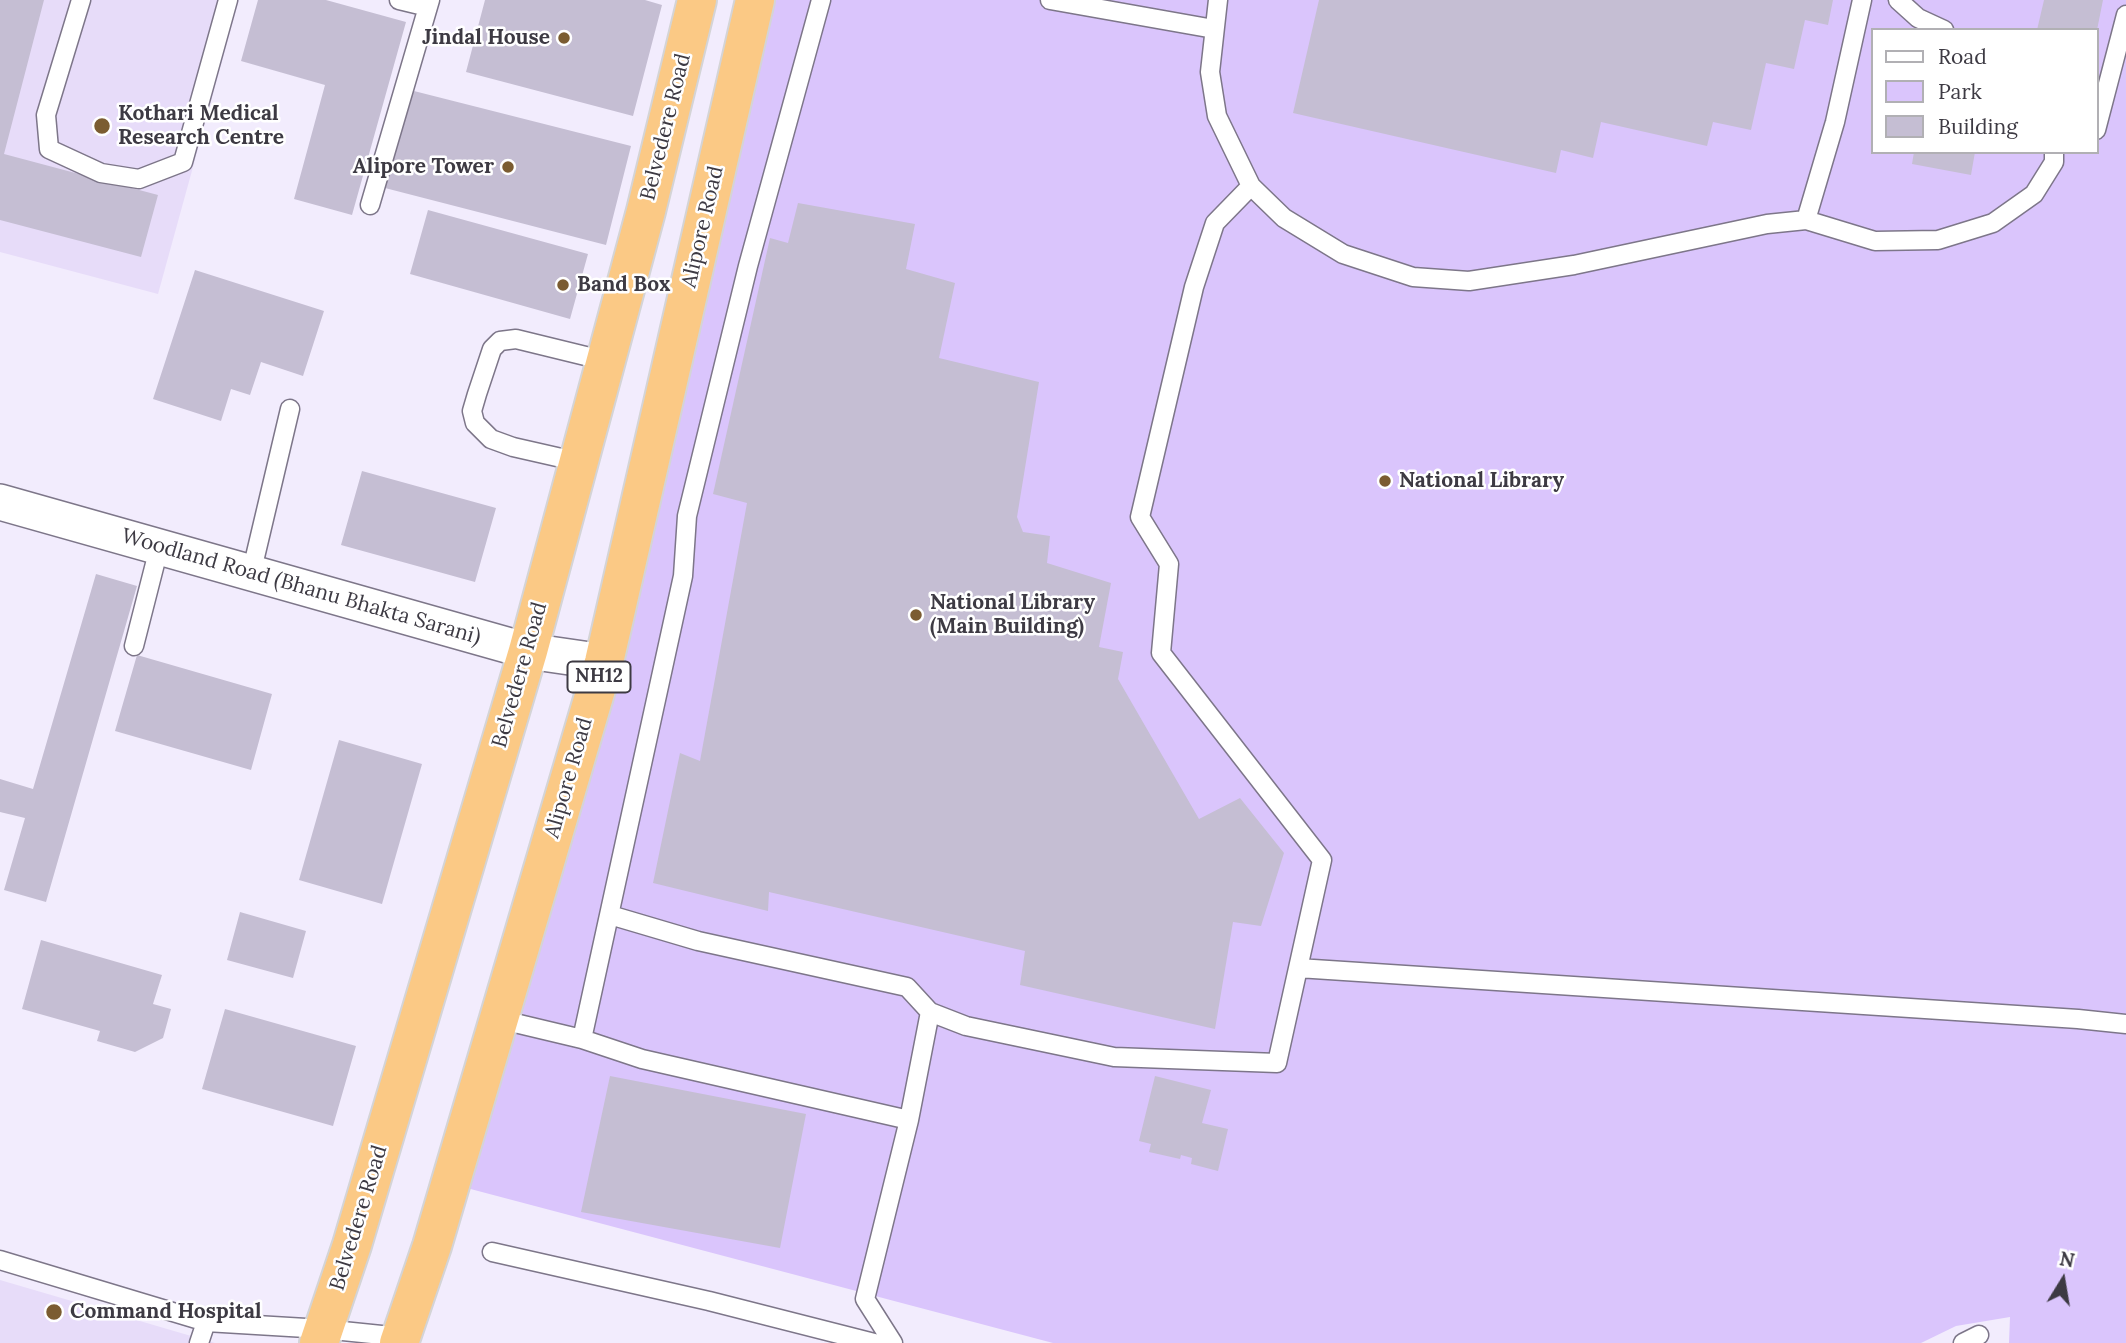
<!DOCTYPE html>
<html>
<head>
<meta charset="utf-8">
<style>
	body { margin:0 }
	#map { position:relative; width:2126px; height:1343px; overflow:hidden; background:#f2ecfd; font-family:Lora,serif }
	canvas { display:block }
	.legend { position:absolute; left:1871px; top:28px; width:228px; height:126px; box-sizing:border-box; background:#fff; border:2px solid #b1b0b4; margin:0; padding:9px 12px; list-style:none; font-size:21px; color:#3d3a43 }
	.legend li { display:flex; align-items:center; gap:14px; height:35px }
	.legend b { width:35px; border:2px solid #b1b0b4 }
	.north { position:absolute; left:2028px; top:1245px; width:70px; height:70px; -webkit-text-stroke:5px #fff; paint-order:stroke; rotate:11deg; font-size:19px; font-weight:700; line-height:28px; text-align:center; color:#3d3a43 }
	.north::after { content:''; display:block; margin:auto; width:24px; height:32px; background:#3d3a43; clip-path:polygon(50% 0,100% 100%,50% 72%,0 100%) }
</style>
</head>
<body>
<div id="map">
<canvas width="2126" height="1343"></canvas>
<ul class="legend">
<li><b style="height:9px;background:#fff"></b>Road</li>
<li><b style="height:19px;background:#dac5fc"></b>Park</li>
<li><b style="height:19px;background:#c5bed3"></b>Building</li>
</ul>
<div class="north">N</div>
</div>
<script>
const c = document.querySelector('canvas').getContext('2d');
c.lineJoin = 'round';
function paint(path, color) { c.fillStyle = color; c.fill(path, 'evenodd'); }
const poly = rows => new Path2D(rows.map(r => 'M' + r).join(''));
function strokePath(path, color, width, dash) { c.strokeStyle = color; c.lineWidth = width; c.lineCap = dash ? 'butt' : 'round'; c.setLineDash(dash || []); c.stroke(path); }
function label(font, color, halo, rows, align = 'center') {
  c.font = font + ' Lora,serif'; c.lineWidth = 5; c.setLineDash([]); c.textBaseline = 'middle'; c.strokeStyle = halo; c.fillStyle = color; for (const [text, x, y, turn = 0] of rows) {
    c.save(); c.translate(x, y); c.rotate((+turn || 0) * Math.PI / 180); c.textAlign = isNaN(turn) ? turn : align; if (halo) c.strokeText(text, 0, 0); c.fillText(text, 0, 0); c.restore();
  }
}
paint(poly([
	[0,0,239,0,158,294,0,252],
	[0,1280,215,1343,0,1343]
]), '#e7dcf9');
paint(poly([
	[768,0,2126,0,2126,1343,2009,1343,2010,1317,1956,1326,1921,1343,1053,1343,463,1187],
	[1872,30,2096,30,2096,152,1872,152]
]), '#dac5fc');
paint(poly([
	[0,0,44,0,4,154,158,195,141,257,0,220],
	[258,0,326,0,406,22,352,215,294,199,325,85,241,61],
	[485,0,645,0,662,5,633,116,466,72],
	[1319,0,1833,0,1828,25,1805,20,1794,69,1766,63,1751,130,1713,122,1707,146,1601,122,1593,158,1561,150,1556,173,1293,113],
	[2044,0,2103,0,2097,30,2037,30],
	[410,90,631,146,606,245,385,188],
	[1914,152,1975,152,1971,175,1912,164],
	[798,203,915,224,906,269,955,283,939,358,1039,382,1017,517,1023,532,1050,536,1047,563,1111,583,1099,647,1123,652,1118,679,1199,819,1240,798,1284,853,1261,926,1233,922,1215,1029,1020,985,1025,951,769,892,768,911,653,883,680,753,700,761,747,503,713,494,770,238,788,243],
	[428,210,588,254,570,319,410,274],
	[195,270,324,311,303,376,261,362,250,395,231,389,221,421,153,399],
	[362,471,496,508,475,582,341,545],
	[96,574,137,586,46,902,4,890,25,818,0,812,0,779,33,789],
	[137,655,272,694,251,770,115,731],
	[339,740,422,764,382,904,299,880],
	[240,912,306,931,293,978,227,960],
	[41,940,162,975,153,1004,171,1009,163,1038,135,1052,97,1041,100,1031,22,1009],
	[225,1009,356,1046,333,1126,202,1089],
	[610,1076,806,1114,780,1248,581,1212],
	[1155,1076,1211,1090,1202,1123,1228,1129,1218,1171,1191,1164,1192,1158,1181,1155,1180,1159,1149,1152,1151,1144,1139,1141]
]), '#c5bed3');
const lane = poly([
	[81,0,46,115,49,149,101,173,139,179,183,162,228,0],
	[399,0,428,7],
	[1050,0,1214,29],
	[1218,0,1210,72,1217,116,1251,186,1284,218,1343,254,1413,277,1469,281,1574,265,1767,224,1806,220,1875,241,1938,240,1993,223,2034,194,2054,162,2054,152],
	[1898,0,1918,18,1944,30],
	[2096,130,2126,15],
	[370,205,430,0],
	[1806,220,1835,122,1862,0],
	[579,462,513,447,491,439,475,423,472,411,477,394,492,349,500,341,516,339,606,361],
	[251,574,290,409],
	[134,646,159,548],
	[610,915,698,941,907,987,930,1012,966,1026,1114,1057,1277,1063,1322,860,1161,653,1169,564,1140,517,1194,287,1215,223,1251,186],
	[1298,968,2078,1019,2126,1024],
	[498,1019,582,1039,642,1059,909,1120,930,1012],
	[582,1039,683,576,687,516,748,266,821,0],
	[492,1252,709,1301,874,1343],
	[0,1260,206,1322,323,1329,401,1337],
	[199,1343,206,1322],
	[893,1343,865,1299,909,1120],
	[1963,1343,1979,1335]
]);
const street = poly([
	[0,502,528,651,604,662]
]);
const highway = poly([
	[319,1343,352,1245,528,651,646,211,697,0],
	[399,1343,432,1246,604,662,755,0]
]);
strokePath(lane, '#7d7689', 21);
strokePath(street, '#7d7689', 38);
strokePath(highway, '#d4d4d6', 42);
strokePath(lane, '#fff', 18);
strokePath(street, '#fff', 35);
strokePath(highway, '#fbc985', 38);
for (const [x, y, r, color] of [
	[564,38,7,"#7b5c31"],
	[102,126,9,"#7b5c31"],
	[508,167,7,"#7b5c31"],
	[563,285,7,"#7b5c31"],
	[1385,481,7,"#7b5c31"],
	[916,615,7,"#7b5c31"],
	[54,1312,9,"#7b5c31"]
]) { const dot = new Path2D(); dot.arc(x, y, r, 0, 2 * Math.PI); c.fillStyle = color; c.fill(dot); strokePath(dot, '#fff', 2.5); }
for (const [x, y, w] of [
	[599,677,63]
]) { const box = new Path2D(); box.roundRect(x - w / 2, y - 15.5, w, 31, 5); c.fillStyle = '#fff'; c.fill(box); strokePath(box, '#3d3a43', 2); }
label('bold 19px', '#3d3a43', null, [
	["NH12",599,677]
]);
label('bold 21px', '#3d3a43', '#fff', [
	["Jindal House",550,38,"right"],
	["Kothari Medical",118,114],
	["Research Centre",118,138],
	["Alipore Tower",494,167,"right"],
	["Band Box",577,285],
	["National Library",1399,481],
	["National Library",930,603],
	["(Main Building)",930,627],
	["Command Hospital",70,1312]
], 'left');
label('21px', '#3d3a43', '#fff', [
	["Belvedere Road",666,127,-76],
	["Alipore Road",703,227,-77],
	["Woodland Road (Bhanu Bhakta Sarani)",301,587,16],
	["Belvedere Road",520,675,-74],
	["Alipore Road",569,778,-74],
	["Belvedere Road",359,1218,-73]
]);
</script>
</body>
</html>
